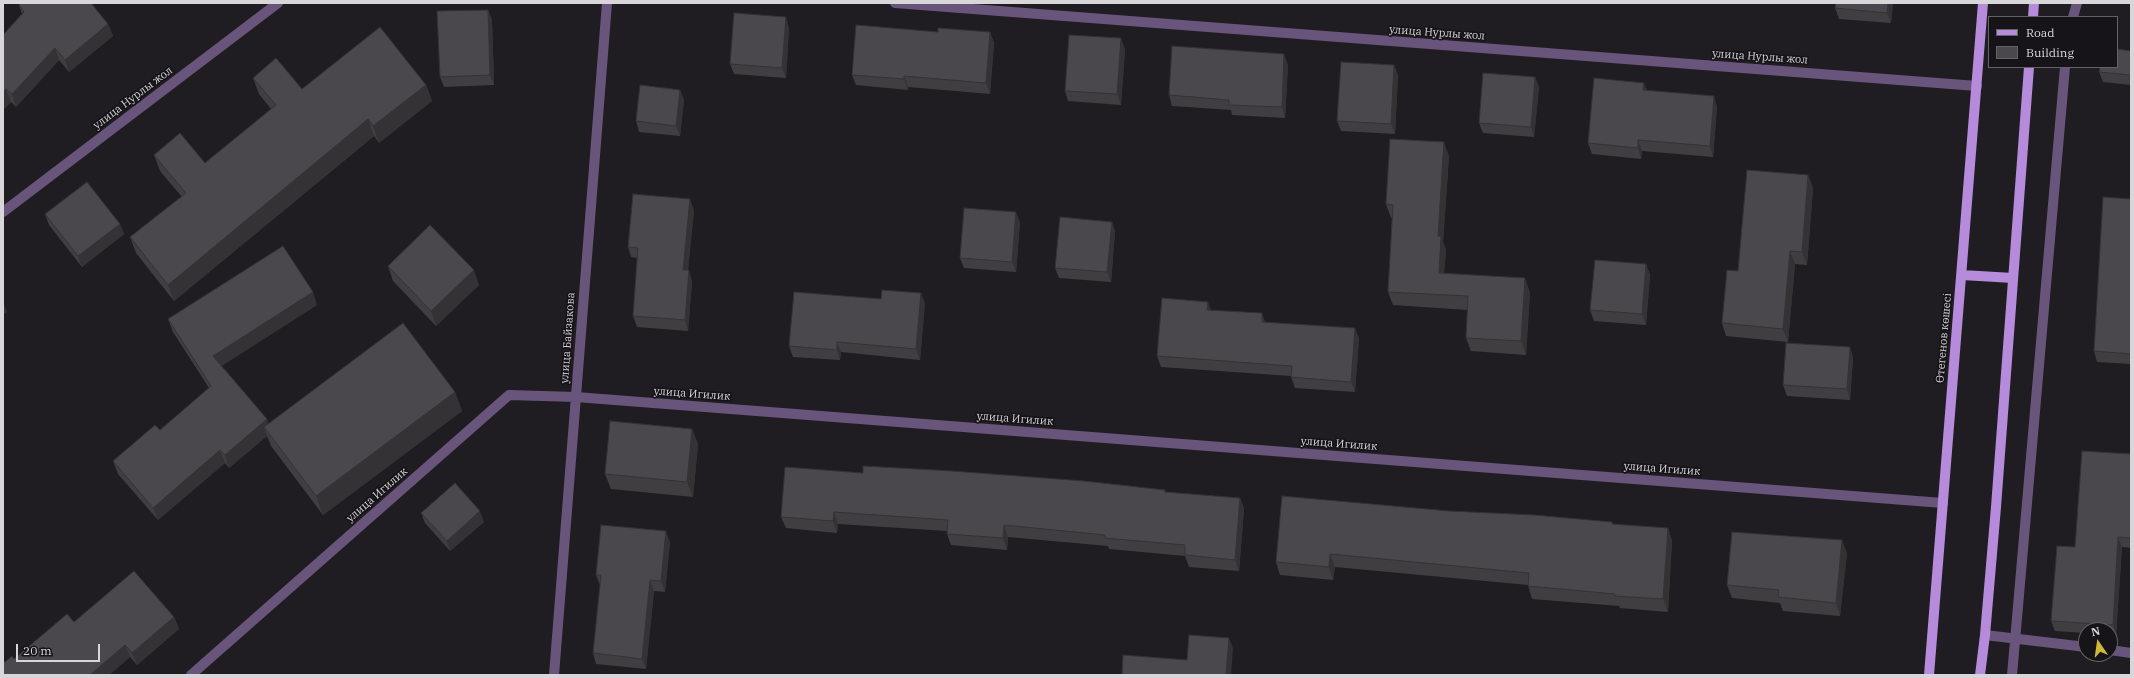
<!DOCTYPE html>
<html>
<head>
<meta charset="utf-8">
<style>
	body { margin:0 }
	#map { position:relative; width:2134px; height:678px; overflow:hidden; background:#1f1d21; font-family:"IBM Plex Serif",serif }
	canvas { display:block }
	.frame { position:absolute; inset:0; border:4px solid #d8d6d9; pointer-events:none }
	.legend { position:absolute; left:1988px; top:16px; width:130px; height:52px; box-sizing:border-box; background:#161418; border:1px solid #646265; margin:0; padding:5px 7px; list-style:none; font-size:12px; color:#d8d6d9 }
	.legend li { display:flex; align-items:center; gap:8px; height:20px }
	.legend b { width:20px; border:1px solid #646265 }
	.north { position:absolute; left:2078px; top:622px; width:40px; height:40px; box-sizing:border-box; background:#161418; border:1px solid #646265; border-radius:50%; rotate:347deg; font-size:11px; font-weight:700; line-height:16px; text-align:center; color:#d8d6d9 }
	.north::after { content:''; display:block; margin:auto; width:14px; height:18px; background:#d0b837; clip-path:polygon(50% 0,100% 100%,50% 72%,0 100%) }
	.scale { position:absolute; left:16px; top:644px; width:84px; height:18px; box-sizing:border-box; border:2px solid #d8d6d9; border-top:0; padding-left:5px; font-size:12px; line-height:14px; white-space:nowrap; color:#d8d6d9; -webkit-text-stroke:3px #161418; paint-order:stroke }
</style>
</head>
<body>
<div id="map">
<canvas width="2134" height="678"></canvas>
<div class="frame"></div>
<ul class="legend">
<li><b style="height:5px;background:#b68bdb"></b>Road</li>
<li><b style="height:11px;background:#4a484c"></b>Building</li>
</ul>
<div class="north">N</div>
<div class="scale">20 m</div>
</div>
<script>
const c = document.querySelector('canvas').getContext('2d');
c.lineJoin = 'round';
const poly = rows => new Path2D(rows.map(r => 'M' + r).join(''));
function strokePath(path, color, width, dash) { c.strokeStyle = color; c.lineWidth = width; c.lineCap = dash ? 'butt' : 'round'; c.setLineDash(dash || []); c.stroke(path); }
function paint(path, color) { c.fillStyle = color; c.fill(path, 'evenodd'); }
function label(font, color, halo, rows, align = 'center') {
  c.font = font + ' "IBM Plex Serif",serif'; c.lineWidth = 3.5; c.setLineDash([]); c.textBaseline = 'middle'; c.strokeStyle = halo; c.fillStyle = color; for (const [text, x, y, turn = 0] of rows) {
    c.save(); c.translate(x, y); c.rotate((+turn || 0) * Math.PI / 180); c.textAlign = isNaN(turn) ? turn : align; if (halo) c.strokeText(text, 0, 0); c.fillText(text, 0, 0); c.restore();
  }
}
strokePath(poly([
	[895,3,1977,86],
	[2073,17,2077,3],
	[3,212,278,3],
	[1985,635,2086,647],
	[2110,650,2131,653],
	[191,675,509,395,576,397,1943,503],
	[554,675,607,3],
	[2012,675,2065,67]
]), '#69557b', 10);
strokePath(poly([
	[2033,17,2034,3],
	[1962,275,2013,278],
	[1929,675,1983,3],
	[1980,675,1985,635,1996,507,2029,67]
]), '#b68bdb', 10);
paint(poly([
	[1707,3,1723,3,1723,4],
	[1836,3,1893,3,1891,23,1839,19,1835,8],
	[19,5,108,24,113,36,69,72,59,60,16,107,11,102,3,110,3,35,22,14],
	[488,10,492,20,494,85,444,87,440,77],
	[789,28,786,78,734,74,730,64],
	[938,32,990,32,994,43,990,94,908,87,908,90,856,85,852,75],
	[1125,49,1121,105,1068,101,1065,91],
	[2131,51,2131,85,2103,82,2099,72],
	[1288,65,1285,118,1232,115,1231,110,1172,106,1169,95],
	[1394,65,1398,75,1395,134,1341,131,1337,121],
	[1535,77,1539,87,1534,137,1483,133,1479,123],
	[253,78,302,89,426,85,432,101,379,143,374,136,174,301,136,253,130,237,182,197,160,171,154,155,205,163,271,109,259,94],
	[680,90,684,100,680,136,639,132,636,121],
	[1647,91,1717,107,1713,157,1642,151,1641,159,1592,154,1588,143],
	[1449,156,1443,242,1446,250,1444,273,1530,292,1526,355,1471,351,1466,338,1468,310,1393,305,1388,292,1392,218,1391,218,1386,204],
	[1808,175,1813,188,1807,265,1795,264,1788,342,1726,336,1722,323,1738,271],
	[2131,199,2131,364,2097,362,2094,351],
	[694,210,688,270,692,281,688,331,637,327,633,316,637,258,631,257,628,247],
	[45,214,120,224,124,234,82,267,49,225],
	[1020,222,1016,272,964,268,960,258],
	[1112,222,1115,232,1111,282,1059,278,1055,268],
	[1646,264,1650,275,1646,325,1594,321,1590,310],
	[388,266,479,285,436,326,393,281],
	[881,299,925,303,920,360,841,352,840,360,793,357,789,346],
	[317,305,221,366,269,424,455,392,462,411,323,515,271,446,267,436,229,468,225,463,158,520,118,474,113,461,160,430,209,388,173,332,168,319],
	[1211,310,1266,322,1359,338,1355,392,1295,388,1291,377,1291,376,1161,367,1157,356],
	[1850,347,1853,358,1850,400,1787,396,1783,385],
	[692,429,698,444,693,497,611,489,605,474],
	[2131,454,2131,548,2122,547,2116,635,2110,635,2110,630,2086,630,2086,633,2055,631,2051,621,2075,547],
	[863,473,1166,492,1240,498,1244,509,1239,571,1189,567,1185,556,1109,549,1108,546,1008,537,1007,550,951,545,947,534,947,531,838,524,837,533,786,528,781,517],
	[1449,511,1612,522,1613,525,1668,528,1672,541,1668,612,1620,608,1619,606,1532,599,1528,585,1335,567,1333,580,1280,575,1276,562],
	[421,513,484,522,450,551,425,523],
	[670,542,665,592,654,591,646,669,596,664,593,653,600,585,596,575],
	[1847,553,1840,616,1783,611,1780,603,1732,598,1727,585],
	[174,617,179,629,137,665,130,657,109,675,3,675,5,662,14,659,74,622]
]), '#403e41');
paint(poly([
	[1888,3,1893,3,1891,23,1887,13],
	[488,10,492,20,494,85,490,75],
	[786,17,789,28,786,78,782,68],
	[108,24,113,36,69,72,65,60],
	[990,32,994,43,990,94,986,83],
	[1121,38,1125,49,1121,105,1117,94],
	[55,48,59,60,16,107,12,94],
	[1284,54,1288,65,1285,118,1282,107],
	[1394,65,1398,75,1395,134,1391,124],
	[904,76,908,87,908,90,904,79],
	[1535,77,1539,87,1534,137,1531,127],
	[1644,83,1648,93,1643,90],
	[426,85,432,101,379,143,373,126],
	[6,89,11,102,3,110,3,92],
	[680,90,684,100,680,136,676,126],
	[1714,96,1717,107,1713,157,1710,146],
	[368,119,374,136,174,301,168,285],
	[1638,140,1642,151,1641,159,1638,148],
	[1444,142,1449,156,1443,242,1446,250,1443,286,1439,273,1438,236],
	[1808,175,1813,188,1807,265,1802,252],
	[690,199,694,210,687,280,683,270],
	[1016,212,1020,222,1016,272,1012,262],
	[1112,222,1115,232,1111,282,1107,272],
	[120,224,124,234,82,267,78,256],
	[1790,251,1795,264,1788,342,1783,329],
	[1646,264,1650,275,1646,325,1642,314],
	[474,270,479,285,436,326,431,311],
	[689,270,692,281,688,331,685,320],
	[1525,278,1530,292,1526,355,1521,341],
	[313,292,317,305,217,369,213,356],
	[921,293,925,303,920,360,916,349],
	[3,301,7,312,3,315],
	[1208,302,1212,313,1207,310],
	[1262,313,1266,324,1262,322],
	[1355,328,1359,338,1355,392,1351,382],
	[837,342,841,352,840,360,837,350],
	[1850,347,1853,358,1850,400,1847,389],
	[455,392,462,411,323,515,316,496],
	[267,419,272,432,264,427,267,436,229,468,225,455],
	[692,429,698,444,693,497,687,482],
	[220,450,225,463,158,520,153,508],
	[1240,498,1244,509,1239,571,1235,560],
	[480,511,484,522,450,551,447,541],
	[834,512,838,524,837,533,833,521],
	[1004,525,1008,537,1007,550,1003,538],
	[1668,528,1672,541,1668,612,1663,599],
	[666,531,670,542,665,592,661,581],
	[2118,537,2122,547,2116,635,2113,625],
	[1842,540,1847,553,1840,616,1836,603],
	[1330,554,1335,567,1333,580,1329,567],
	[650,580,654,591,646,669,642,659],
	[174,617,179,629,137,665,132,653],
	[1229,638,1233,648,1231,675,1226,675],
	[125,645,130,657,109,675,90,675]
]), '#343235');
const building = poly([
	[21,3,91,3,108,24,65,60,55,48,12,94,6,89,3,92,3,35,24,12,19,5,21,3],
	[1836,3,1888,3,1887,13,1835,8,1836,3],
	[488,10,490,75,440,77,437,11,488,10],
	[734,13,786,17,782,68,730,64,734,13],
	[856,25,938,32,938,28,990,32,986,83,904,76,904,79,852,75,856,25],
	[380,27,426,85,373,126,368,119,168,285,130,237,186,193,154,155,180,133,205,163,276,105,253,78,276,58,302,89,380,27],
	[1069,35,1121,38,1117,94,1065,91,1069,35],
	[1172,46,1284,54,1282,107,1229,105,1229,100,1169,95,1172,46],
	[2117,49,2131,51,2131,75,2099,72,2100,67,2117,67,2117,49],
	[1341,62,1394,65,1391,124,1337,121,1341,62],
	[1483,73,1535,77,1531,127,1479,123,1483,73],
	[1594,78,1644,83,1643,90,1714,96,1710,146,1638,140,1638,148,1588,143,1594,78],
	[640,85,680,90,676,126,636,121,640,85],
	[1390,139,1444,142,1438,236,1441,236,1439,273,1525,278,1521,341,1466,338,1468,296,1388,292,1393,205,1386,204,1390,139],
	[1747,170,1808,175,1802,252,1790,251,1783,329,1722,323,1727,270,1738,271,1747,170],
	[87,182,120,224,78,256,45,214,87,182],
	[633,194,690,199,683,270,689,270,685,320,633,316,638,248,628,247,633,194],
	[2103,197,2131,199,2131,354,2094,351,2103,197],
	[964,208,1016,212,1012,262,960,258,964,208],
	[1060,217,1112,222,1107,272,1055,268,1060,217],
	[430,225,474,270,431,311,388,266,430,225],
	[283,246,313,292,213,356,267,419,225,455,220,450,153,508,113,461,155,425,160,430,211,386,168,319,283,246],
	[1595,260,1646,264,1642,314,1590,310,1595,260],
	[882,290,921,293,916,349,837,342,837,350,789,346,794,292,881,299,882,290],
	[1162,298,1208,302,1207,310,1262,313,1262,322,1355,328,1351,382,1291,377,1292,366,1157,356,1162,298],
	[403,323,455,392,316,496,264,427,403,323],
	[1786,343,1850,347,1847,389,1783,385,1786,343],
	[610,421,692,429,687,482,605,474,610,421],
	[2082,451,2131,454,2131,538,2118,537,2113,625,2051,621,2057,546,2075,547,2082,451],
	[863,466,952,471,1084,481,1165,490,1165,492,1240,498,1235,560,1185,555,1185,545,1105,538,1105,535,1004,525,1003,538,947,534,948,520,834,512,833,521,781,517,785,467,863,473,863,466],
	[455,483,480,511,447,541,421,513,455,483],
	[1282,496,1449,511,1534,515,1612,522,1612,524,1668,528,1663,599,1615,596,1615,594,1528,586,1529,573,1330,554,1329,567,1276,562,1282,496],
	[601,525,666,531,661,581,650,580,642,659,593,653,601,575,596,575,601,525],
	[1732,532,1842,540,1836,603,1778,597,1779,590,1727,585,1732,532],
	[134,571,174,617,132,653,125,645,90,675,3,675,3,660,5,662,12,656,14,659,67,614,74,622,134,571],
	[1189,635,1229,638,1226,675,1122,675,1123,655,1187,660,1189,635]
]);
paint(building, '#4a484c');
strokePath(building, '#343235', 1);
label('11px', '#d8d6d9', '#161418', [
	["улица Нурлы жол",1437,33,4],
	["улица Нурлы жол",1760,57,4],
	["улица Нурлы жол",133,98,-37],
	["улица Байзакова",568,338,-86],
	["Өтегенов көшесі",1944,338,-85],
	["улица Игилик",692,394,4],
	["улица Игилик",1015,419,4],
	["улица Игилик",1339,444,4],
	["улица Игилик",1662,469,4],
	["улица Игилик",377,495,-41]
]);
</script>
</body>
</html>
